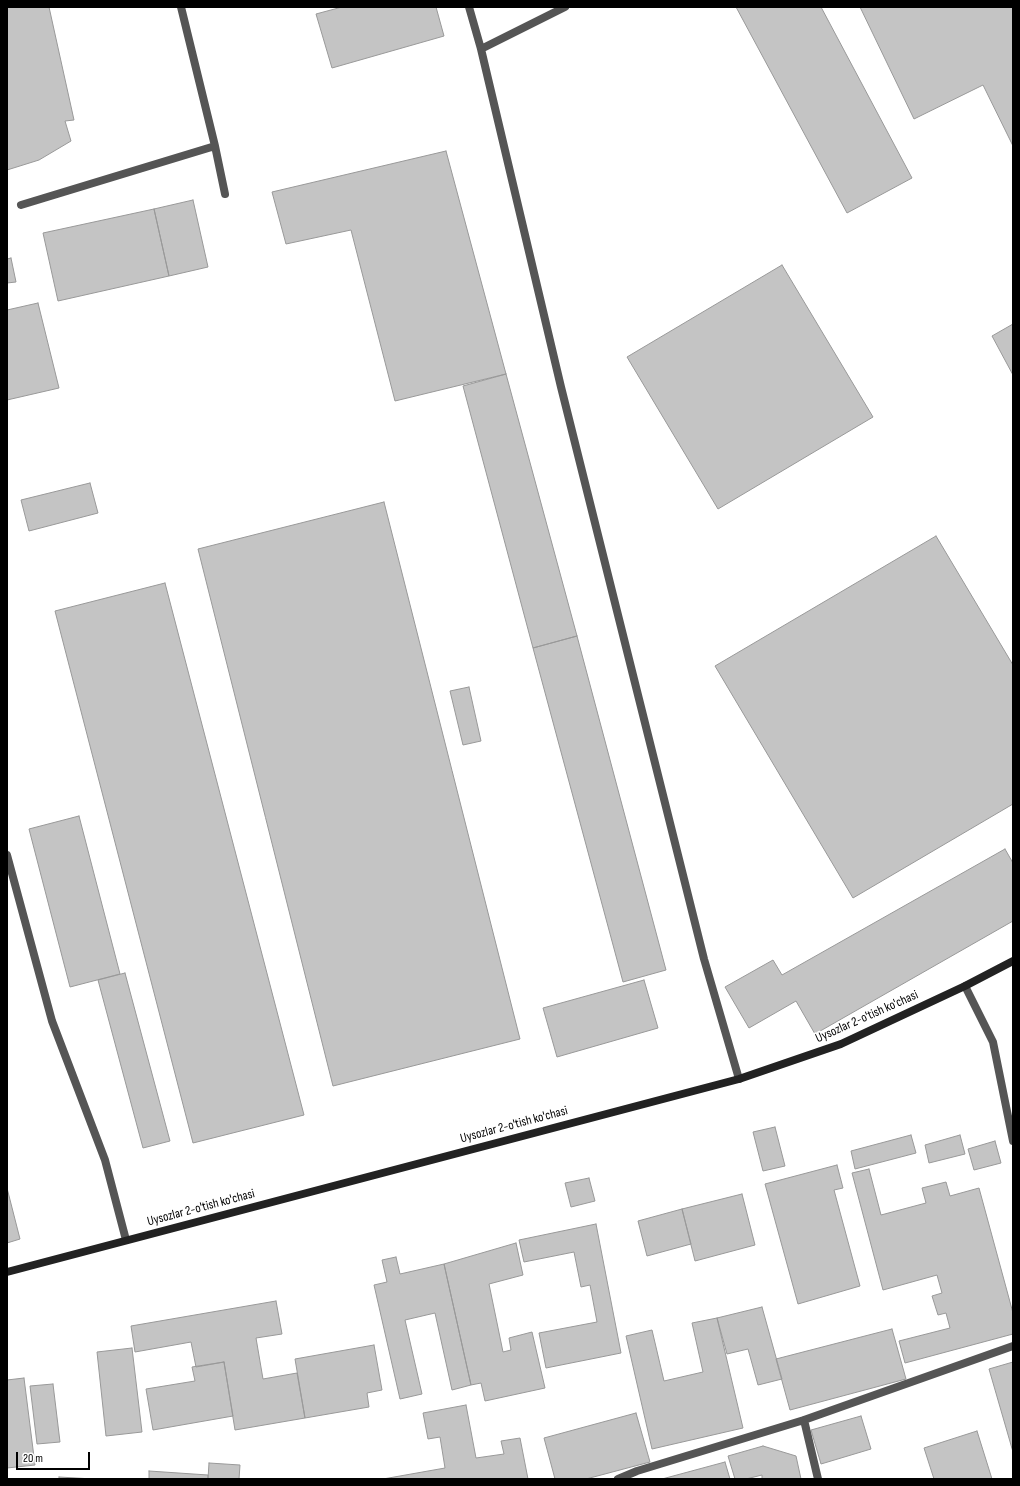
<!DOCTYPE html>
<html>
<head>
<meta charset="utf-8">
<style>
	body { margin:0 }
	#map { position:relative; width:1020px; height:1486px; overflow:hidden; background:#fff; font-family:"Sofia Sans Condensed",sans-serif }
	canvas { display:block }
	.frame { position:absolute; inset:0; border:8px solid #000; pointer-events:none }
	.scale { position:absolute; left:16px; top:1452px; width:74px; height:18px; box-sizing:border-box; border:2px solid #000; border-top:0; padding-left:5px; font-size:12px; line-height:14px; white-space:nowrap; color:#000; -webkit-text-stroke:3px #fff; paint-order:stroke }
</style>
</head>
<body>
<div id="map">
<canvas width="1020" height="1486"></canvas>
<div class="frame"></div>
<div class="scale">20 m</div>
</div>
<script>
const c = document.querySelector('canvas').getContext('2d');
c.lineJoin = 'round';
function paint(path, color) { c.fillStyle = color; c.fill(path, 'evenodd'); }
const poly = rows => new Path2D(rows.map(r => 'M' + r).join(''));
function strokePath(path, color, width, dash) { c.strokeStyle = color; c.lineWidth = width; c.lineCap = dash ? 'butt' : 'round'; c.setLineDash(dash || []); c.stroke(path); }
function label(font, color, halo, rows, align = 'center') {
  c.font = font + ' "Sofia Sans Condensed",sans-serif'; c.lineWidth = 3.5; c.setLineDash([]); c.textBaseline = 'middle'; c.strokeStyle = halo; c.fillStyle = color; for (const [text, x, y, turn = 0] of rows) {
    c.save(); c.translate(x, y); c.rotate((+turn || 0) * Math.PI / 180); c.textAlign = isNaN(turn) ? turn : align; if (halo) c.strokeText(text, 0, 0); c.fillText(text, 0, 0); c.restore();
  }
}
const building = poly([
	[7,7,49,7,74,120,65,121,71,141,39,160,7,170,7,7],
	[342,7,436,7,444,36,332,68,316,14,342,7],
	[736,7,821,7,912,178,847,213,736,7],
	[860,7,1013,7,1013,146,983,85,914,119,860,7],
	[446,151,506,374,395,401,351,230,286,244,272,192,446,151],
	[193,200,208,267,169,276,154,209,193,200],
	[154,209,169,276,58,301,43,233,154,209],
	[11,258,16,282,7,283,7,259,11,258],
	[782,265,873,417,718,509,627,357,782,265],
	[38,303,59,388,7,400,7,310,38,303],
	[1013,324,1013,375,992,336,1013,324],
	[506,374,577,636,533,648,463,386,506,374],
	[90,483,98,513,29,531,21,500,90,483],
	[384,502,520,1039,333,1086,198,549,384,502],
	[936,536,1013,665,1013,804,853,898,715,666,936,536],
	[165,583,304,1115,193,1143,55,611,165,583],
	[577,636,666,970,623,982,533,648,577,636],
	[469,687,481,741,463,745,450,691,469,687],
	[79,816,120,974,70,987,29,829,79,816],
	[1005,849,1013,863,1013,921,815,1034,796,1001,749,1028,725,987,773,960,782,975,1005,849],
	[125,973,170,1141,143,1148,98,980,125,973],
	[644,980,658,1028,557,1057,543,1008,644,980],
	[775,1127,785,1166,763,1171,753,1132,775,1127],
	[911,1135,916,1153,855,1169,851,1151,911,1135],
	[960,1135,965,1154,929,1163,925,1145,960,1135],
	[995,1141,1001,1163,974,1170,968,1149,995,1141],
	[837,1165,843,1188,834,1190,860,1286,798,1304,765,1184,837,1165],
	[869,1169,881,1215,926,1203,922,1188,946,1182,950,1196,979,1188,1013,1313,1013,1334,905,1363,899,1341,950,1328,946,1313,938,1315,932,1296,942,1293,937,1275,883,1290,852,1173,869,1169],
	[589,1178,595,1201,571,1207,565,1183,589,1178],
	[7,1188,20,1239,7,1243,7,1188],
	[742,1194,755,1245,695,1261,682,1209,742,1194],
	[682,1209,691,1244,647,1256,638,1221,682,1209],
	[596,1224,621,1353,546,1368,539,1333,597,1322,590,1285,581,1287,574,1252,524,1262,519,1240,596,1224],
	[516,1243,523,1275,489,1284,503,1352,511,1350,509,1338,532,1332,545,1388,485,1401,481,1383,471,1385,444,1264,516,1243],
	[396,1257,400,1274,444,1264,471,1385,452,1390,435,1313,405,1320,422,1394,400,1399,374,1285,387,1282,382,1260,396,1257],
	[276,1301,282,1334,256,1338,263,1379,297,1373,305,1418,235,1430,224,1362,196,1367,191,1342,135,1352,131,1326,276,1301],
	[762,1307,782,1379,758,1385,748,1349,727,1354,717,1318,762,1307],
	[717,1318,743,1428,652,1449,626,1336,652,1330,664,1381,703,1372,692,1323,717,1318],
	[892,1329,906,1379,790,1410,776,1359,892,1329],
	[374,1345,382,1390,367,1393,369,1407,305,1418,295,1359,374,1345],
	[132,1348,142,1432,106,1436,97,1352,132,1348],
	[224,1362,233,1416,153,1430,146,1389,195,1381,192,1367,224,1362],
	[1013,1362,1013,1452,989,1369,1013,1362],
	[24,1378,35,1465,7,1468,7,1380,24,1378],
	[53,1384,60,1442,37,1444,30,1386,53,1384],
	[466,1405,476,1458,504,1454,501,1441,520,1438,528,1479,383,1479,445,1468,440,1437,428,1439,423,1413,466,1405],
	[636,1413,650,1462,586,1479,555,1479,544,1438,636,1413],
	[861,1416,871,1449,821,1464,811,1430,861,1416],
	[977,1431,992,1479,934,1479,924,1448,977,1431],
	[763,1446,796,1456,801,1479,762,1479,762,1475,746,1479,735,1479,728,1456,763,1446],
	[725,1462,730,1479,662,1479,725,1462],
	[209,1463,240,1465,239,1479,208,1479,209,1463],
	[149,1471,208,1475,208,1479,149,1479,149,1471],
	[59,1477,93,1479,59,1479,59,1477]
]);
paint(building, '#c4c4c4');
strokePath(building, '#999', 1);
strokePath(poly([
	[181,7,215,146,225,194],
	[469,7,481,49,561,387,704,959,739,1079],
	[481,49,565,7],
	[21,205,215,146],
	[7,855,52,1021,105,1160,126,1240]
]), '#555', 8);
strokePath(poly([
	[965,986,993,1042,1013,1141],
	[804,1420,818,1479],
	[618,1479,637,1471,804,1420,1013,1346]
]), '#555', 8);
strokePath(poly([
	[7,1272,739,1079,841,1044,965,986,1013,961]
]), '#222', 8);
label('13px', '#000', '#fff', [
	["Uysozlar 2-o'tish ko'chasi",867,1017,-24],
	["Uysozlar 2-o'tish ko'chasi",514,1125,-15],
	["Uysozlar 2-o'tish ko'chasi",201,1208,-15]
]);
</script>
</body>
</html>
